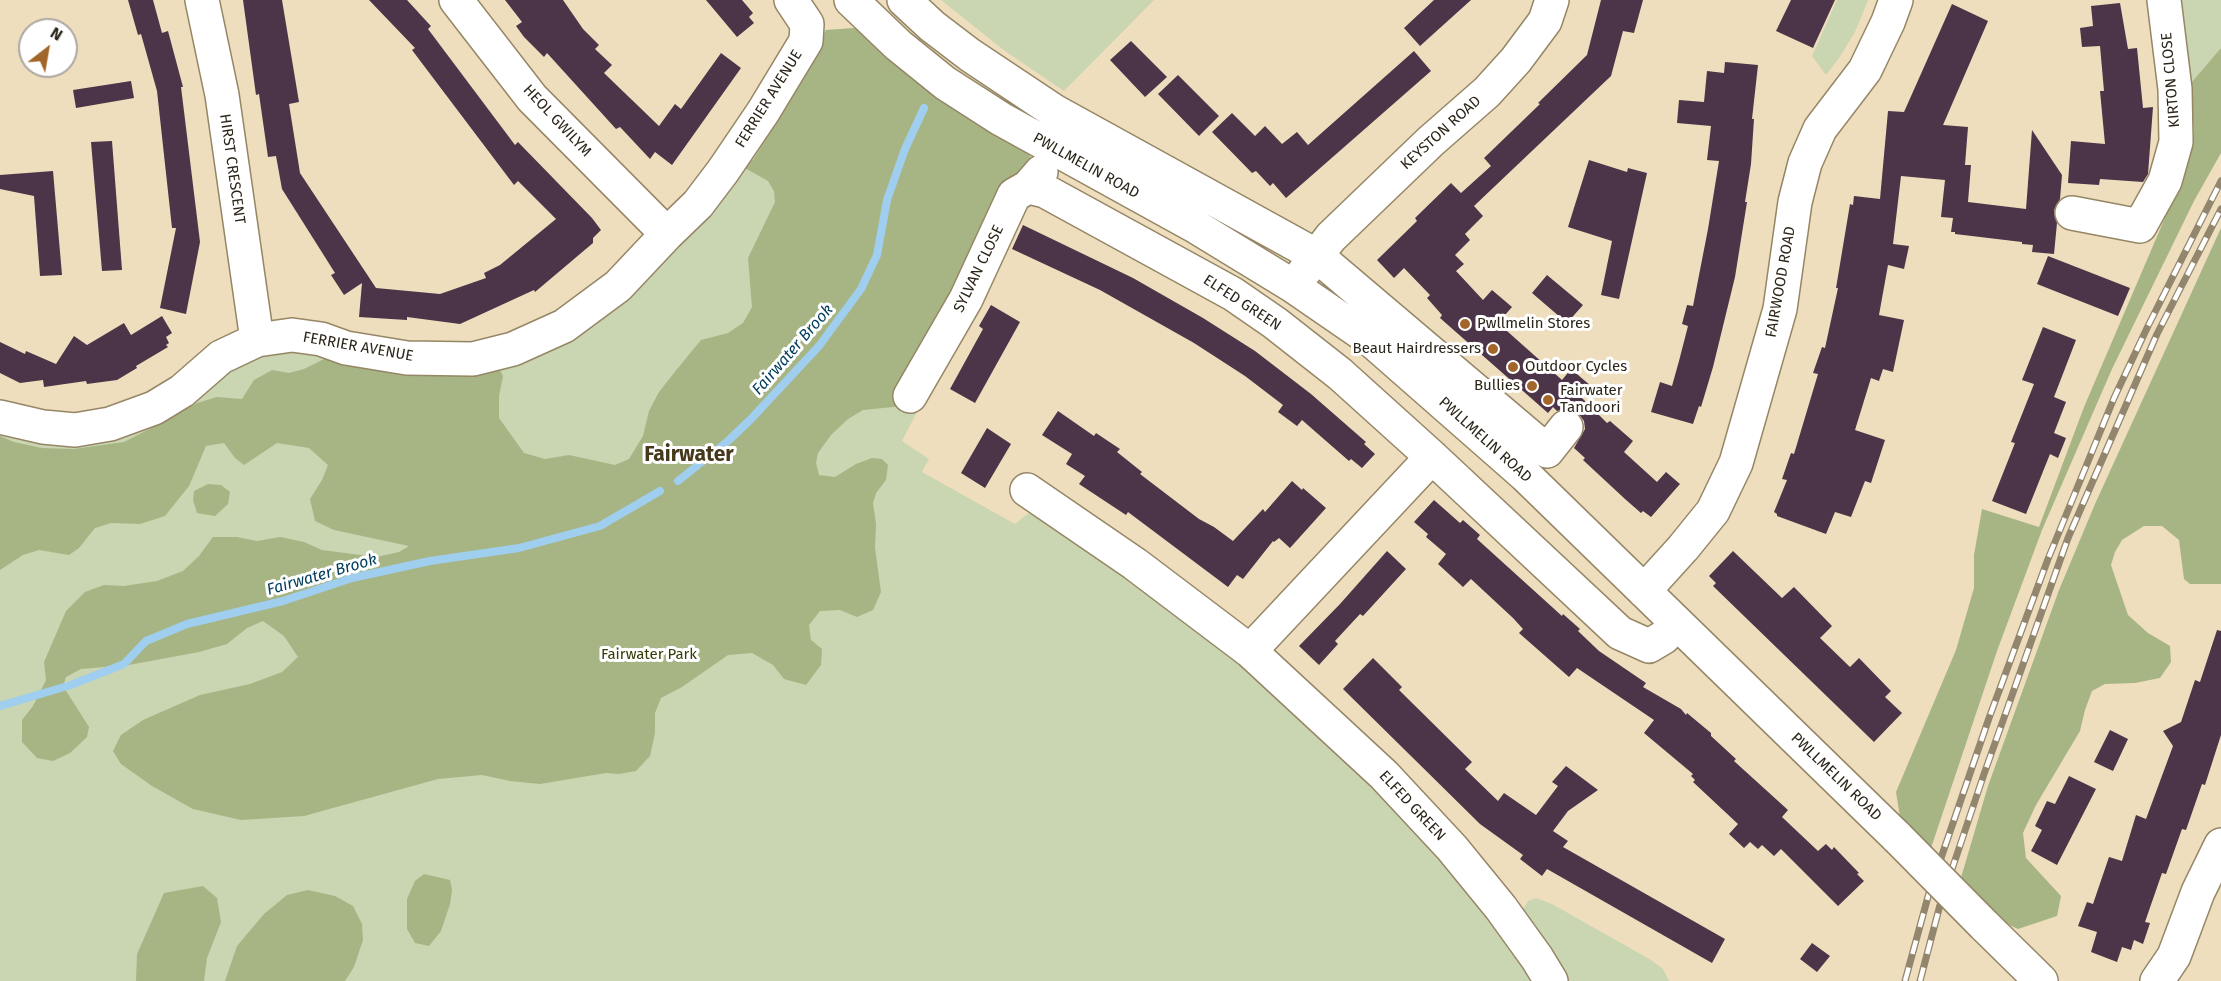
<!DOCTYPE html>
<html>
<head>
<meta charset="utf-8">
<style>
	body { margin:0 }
	#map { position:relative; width:2221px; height:981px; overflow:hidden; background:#efdebd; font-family:"Fira Sans",sans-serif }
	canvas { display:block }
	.north { position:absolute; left:18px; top:18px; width:60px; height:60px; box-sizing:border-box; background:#fff; border:2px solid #aba8a3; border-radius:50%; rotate:31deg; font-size:16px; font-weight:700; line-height:24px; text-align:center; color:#2c2519 }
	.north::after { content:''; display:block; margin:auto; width:21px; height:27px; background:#a3662a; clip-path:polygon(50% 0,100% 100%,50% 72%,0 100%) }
</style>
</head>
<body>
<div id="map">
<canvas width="2221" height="981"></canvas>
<div class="north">N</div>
</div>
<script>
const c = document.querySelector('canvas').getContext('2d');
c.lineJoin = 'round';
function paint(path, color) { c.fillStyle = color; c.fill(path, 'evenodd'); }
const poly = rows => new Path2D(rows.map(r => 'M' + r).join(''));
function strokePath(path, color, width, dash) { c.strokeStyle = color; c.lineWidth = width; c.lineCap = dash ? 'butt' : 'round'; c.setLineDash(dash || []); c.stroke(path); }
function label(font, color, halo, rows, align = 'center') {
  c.font = font + ' "Fira Sans",sans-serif'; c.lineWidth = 6; c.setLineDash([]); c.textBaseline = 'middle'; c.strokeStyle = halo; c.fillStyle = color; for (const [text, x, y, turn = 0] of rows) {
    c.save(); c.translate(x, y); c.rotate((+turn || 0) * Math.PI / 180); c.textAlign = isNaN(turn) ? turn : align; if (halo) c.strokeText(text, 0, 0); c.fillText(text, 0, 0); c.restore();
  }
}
paint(poly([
	[941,0,1154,0,1064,91,1005,51],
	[1837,0,1868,0,1855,32,1839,58,1826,75,1812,56],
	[2164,0,2221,0,2221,48,2191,83],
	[855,28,920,406,902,441,929,459,922,472,1015,524,1026,515,1039,510,1223,639,1457,868,1536,981,0,981,0,417,75,430,257,340,409,368,591,308,817,38,826,30],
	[1536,898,1552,904,1651,960,1663,969,1669,981,1567,981,1552,954,1523,909,1528,901]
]), '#cad5b1');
paint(poly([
	[855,28,910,74,1025,150,1033,160,903,406,863,410,848,419,831,435,818,453,816,463,819,475,835,477,856,464,872,458,882,459,888,465,886,480,876,493,873,503,876,524,875,548,881,592,873,610,857,617,840,610,820,611,809,625,811,640,822,649,821,665,806,685,784,679,773,665,752,653,728,655,682,687,661,698,655,713,655,733,650,756,636,771,619,774,606,773,540,784,510,781,482,775,438,779,304,816,241,820,193,809,152,786,121,764,113,751,121,735,143,720,200,695,250,684,282,672,298,657,284,636,263,621,247,628,227,644,199,652,129,665,81,669,66,677,63,686,89,727,87,737,70,753,53,761,37,758,22,742,22,720,33,706,46,680,44,662,66,611,85,592,104,585,124,586,157,581,183,571,199,556,213,537,237,537,257,541,280,537,304,542,322,550,376,557,399,552,409,546,334,530,315,521,310,499,322,480,328,465,309,448,277,443,244,465,235,458,224,443,206,446,189,486,165,516,140,524,111,523,95,528,79,548,69,555,39,550,23,555,0,570,0,436,14,442,42,448,74,449,124,442,169,419,197,403,217,397,242,399,254,380,272,370,289,373,304,369,346,348,497,364,503,376,499,396,499,418,524,453,545,459,569,455,615,465,629,459,643,436,649,411,659,392,678,368,701,340,728,333,743,323,752,307,748,258,775,202,774,191,768,181,743,167,753,160,777,121,826,30],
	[2221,48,2221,153,2194,201,2112,369,2042,530,1997,651,1930,851,1912,833,1900,817,1896,792,1956,650,1974,588,1974,555,1982,509,2039,527,2084,407,2185,171,2194,135,2191,83],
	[2221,228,2221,584,2190,584,2184,579,2179,540,2162,526,2144,526,2122,540,2115,552,2111,565,2128,615,2148,633,2170,646,2171,662,2160,678,2135,683,2105,684,2092,691,2085,710,2080,731,2036,805,2023,833,2026,858,2061,896,2057,916,2018,929,1994,918,1960,881,1988,786,2059,590,2095,504],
	[208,484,221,485,230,492,228,504,215,516,197,513,193,500,194,491],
	[424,874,450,880,452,890,450,904,441,931,429,946,415,943,407,929,407,899,415,881],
	[203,886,217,898,221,922,207,958,204,981,136,981,137,954,164,893],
	[308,890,335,896,353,906,362,924,363,940,354,967,345,981,225,981,237,946,264,914,287,895]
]), '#a7b585');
strokePath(poly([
	[678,481,728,441,751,419,819,346,861,289,877,255,887,200,905,149,924,108],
	[0,706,71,685,124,664,146,641,187,624,283,601,352,578,430,561,519,548,600,526,660,491]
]), '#9fceef', 8);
paint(poly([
	[128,0,153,0,162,33,168,31,183,87,181,87,200,242,186,314,160,308,176,228,172,228,157,91,141,34,138,35],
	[243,0,282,0,299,102,289,104,300,173,376,288,440,294,486,278,484,273,500,265,556,219,518,181,514,185,412,50,415,48,369,0,407,0,429,24,431,26,428,29,515,145,518,142,592,218,601,230,593,238,593,243,535,292,534,290,460,324,407,317,407,320,359,317,362,283,344,295,331,275,335,273,282,189,276,156,268,157,259,94,256,95],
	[505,0,563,0,583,29,599,45,595,49,612,65,604,73,659,126,675,104,681,109,721,53,741,68,672,165,655,152,650,159,620,127,616,129,547,53,544,57,524,37,516,26,522,22],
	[706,0,742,0,753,13,749,17,754,23,737,37],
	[1434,0,1471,0,1420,46,1404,28],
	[1601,0,1643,0,1634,33,1623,31,1611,76,1474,206,1483,216,1465,234,1470,240,1455,255,1464,264,1456,271,1483,300,1492,290,1512,307,1498,323,1562,380,1571,369,1591,386,1581,397,1607,423,1610,421,1633,441,1624,452,1657,482,1666,472,1680,484,1651,517,1643,511,1641,513,1625,499,1583,460,1585,458,1574,448,1585,429,1584,421,1578,413,1568,408,1557,411,1553,407,1548,413,1440,318,1442,315,1427,298,1430,295,1404,268,1394,278,1377,260,1417,221,1415,218,1451,183,1461,193,1491,166,1484,158,1540,104,1538,103,1587,55],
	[1791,0,1835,0,1813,48,1776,31],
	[2120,3,2128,49,2137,48,2143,108,2153,107,2148,174,2143,182,2100,179,2099,185,2068,183,2071,141,2105,144,2100,91,2104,91,2100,46,2082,47,2080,28,2093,26,2091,6],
	[1952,4,1988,21,1943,125,1968,127,1965,165,1971,165,1968,202,2026,209,2032,130,2062,175,2060,199,2054,210,2057,223,2054,254,2032,252,2033,245,2022,244,2022,242,1955,234,1955,232,1951,232,1953,218,1941,217,1945,180,1901,176,1893,244,1909,246,1904,269,1888,265,1879,315,1904,320,1893,372,1883,369,1879,381,1871,378,1855,430,1885,440,1871,483,1865,481,1851,517,1835,512,1826,534,1777,516,1777,514,1774,512,1787,480,1782,479,1791,453,1794,454,1818,374,1813,373,1822,347,1825,348,1838,288,1836,288,1850,204,1853,205,1854,196,1880,199,1888,111,1904,112],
	[1131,41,1167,77,1145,97,1110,60],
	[1414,51,1431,71,1286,198,1273,183,1270,186,1256,171,1252,173,1212,132,1232,113,1255,136,1265,126,1282,144,1297,132,1308,145],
	[1725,62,1758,65,1752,119,1754,119,1751,164,1745,202,1747,202,1735,277,1713,367,1701,407,1699,406,1693,424,1651,412,1660,382,1672,386,1679,361,1688,326,1682,324,1687,305,1693,306,1708,229,1719,161,1707,160,1711,126,1677,123,1679,100,1704,102,1707,71,1724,73],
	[1178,75,1219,116,1199,136,1158,94],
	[131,81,134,98,76,108,73,90],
	[112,141,122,270,102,271,91,142],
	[1589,160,1627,172,1628,168,1647,173,1619,299,1601,295,1612,241,1568,227],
	[53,171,62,275,40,276,34,196,0,189,0,175],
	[1023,225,1133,278,1203,318,1255,351,1311,394,1366,442,1364,444,1375,454,1362,468,1351,459,1349,461,1302,420,1297,426,1278,412,1283,405,1245,376,1194,343,1100,290,1012,249],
	[2048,256,2130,288,2118,316,2037,284],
	[1547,275,1583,305,1567,323,1532,293],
	[991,305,1020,322,975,403,950,389,983,329,979,326],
	[162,316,172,333,166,337,169,343,166,345,168,347,136,366,137,368,117,380,87,384,86,381,44,387,43,380,20,383,0,373,0,342,25,354,26,351,56,364,74,336,87,345,124,323,131,335],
	[2043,327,2076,340,2054,397,2066,402,2054,433,2066,438,2058,458,2050,454,2026,514,1992,501,2015,443,2011,442,2034,384,2022,380],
	[1058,411,1094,436,1096,433,1120,449,1117,452,1142,472,1140,474,1199,519,1214,527,1233,541,1263,509,1265,512,1292,481,1302,490,1303,488,1326,508,1290,548,1279,538,1274,542,1273,541,1243,579,1237,575,1228,587,1128,512,1126,515,1079,484,1085,476,1066,464,1072,454,1042,435],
	[987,428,1011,444,985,488,961,473],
	[1434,500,1460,523,1463,520,1480,535,1477,539,1562,616,1563,614,1580,629,1578,631,1599,651,1646,683,1643,687,1681,709,1686,715,1687,713,1711,733,1711,736,1736,759,1734,761,1745,771,1788,810,1782,817,1818,851,1826,844,1832,850,1834,847,1859,873,1857,874,1864,881,1838,906,1781,849,1774,856,1762,845,1758,849,1750,842,1744,848,1729,834,1738,824,1693,782,1695,780,1691,776,1693,774,1644,733,1654,720,1577,668,1569,677,1519,633,1523,629,1513,618,1471,579,1463,587,1438,564,1446,554,1426,537,1428,534,1414,522],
	[1387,551,1406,569,1363,616,1360,614,1335,641,1338,644,1319,665,1299,646,1340,604],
	[1733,551,1782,598,1794,587,1832,626,1820,638,1850,667,1859,658,1891,691,1885,697,1902,713,1874,742,1713,586,1716,583,1709,576],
	[2217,630,2221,631,2221,735,2205,785,2202,784,2186,830,2182,829,2166,874,2162,873,2145,922,2150,923,2143,944,2134,940,2131,950,2122,947,2117,962,2091,952,2097,932,2078,926,2087,902,2093,904,2109,857,2122,861,2136,815,2146,819,2173,746,2163,731,2181,722,2195,680,2200,682],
	[1373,658,1402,687,1399,690,1472,762,1465,769,1498,801,1504,793,1536,815,1558,786,1552,782,1566,766,1598,790,1568,811,1553,831,1568,841,1563,847,1725,939,1712,963,1547,869,1542,876,1520,859,1523,855,1480,824,1343,689],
	[2110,730,2128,739,2113,771,2094,762],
	[2069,776,2096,789,2057,865,2031,851,2042,830,2035,826,2047,801,2055,804],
	[1812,943,1830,956,1817,972,1800,959]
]), '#4c3449');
const minor = poly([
	[202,0,222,95,257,340],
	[456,0,532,98,667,234],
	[851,0,898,45,945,83,1001,119,1193,225,1293,286,1370,339,1525,475,1898,838],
	[904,0,932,26,970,55,1054,111,1317,256,1547,451,1566,427],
	[1028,187,1045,191,1233,294,1275,323,1340,374,1432,457,1620,633,1649,646,1664,637,1676,623],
	[2072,213,2140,226,2165,181,2176,142,2175,89,2164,0],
	[1304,272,1331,237,1431,141,1487,92,1516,60,1545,21,1552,0],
	[910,396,966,299,1014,195,1028,187,1041,172],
	[0,417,43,427,75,430,110,424,154,408,182,391,221,357,257,340,292,335,321,339,346,348,407,358,473,359,513,349,564,326,618,286,667,234,698,204,723,171,763,112,806,41,807,24,791,0],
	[1027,490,1135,564,1250,651,1384,775,1452,848,1501,908,1537,958,1551,981],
	[1644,591,1683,548,1713,511,1736,463,1780,309,1795,202,1805,163,1820,129,1865,70,1888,22,1896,0],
	[1250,651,1432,457],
	[1984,925,2041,981],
	[2157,981,2174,956,2198,892,2221,845]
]);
strokePath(minor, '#958666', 36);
strokePath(minor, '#fff', 33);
const rail = poly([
	[1905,981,1929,893,1989,718,2048,559,2114,398,2148,326,2221,181],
	[1920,981,1940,905,1984,774,2068,538,2157,334,2221,209]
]);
strokePath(rail, '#93866f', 7);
strokePath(rail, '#fff', 4.5, [14]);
const minorBridge = poly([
	[1898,838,1984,925]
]);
strokePath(minorBridge, '#958666', 36, []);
strokePath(minorBridge, '#fff', 33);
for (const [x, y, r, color] of [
	[1465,324,6,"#a3662a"],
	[1493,349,6,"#a3662a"],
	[1513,367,6,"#a3662a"],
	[1532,386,6,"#a3662a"],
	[1548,400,6,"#a3662a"]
]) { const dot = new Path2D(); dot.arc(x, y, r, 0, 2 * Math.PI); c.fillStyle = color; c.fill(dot); strokePath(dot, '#fff', 2); }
label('15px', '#2c2519', '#fff', [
	["KIRTON CLOSE",2171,80,-95],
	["FERRIER AVENUE",769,99,-58],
	["HEOL GWILYM",557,121,47],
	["KEYSTON ROAD",1441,133,-42],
	["PWLLMELIN ROAD",1086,166,29],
	["HIRST CRESCENT",232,169,82],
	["SYLVAN CLOSE",979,269,-64],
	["FAIRWOOD ROAD",1781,282,-80],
	["ELFED GREEN",1242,303,33],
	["FERRIER AVENUE",358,347,10],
	["PWLLMELIN ROAD",1485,440,42],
	["PWLLMELIN ROAD",1836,777,44],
	["ELFED GREEN",1412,806,47]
]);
label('15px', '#2c2519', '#fff', [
	["Pwllmelin Stores",1477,324],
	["Beaut Hairdressers",1481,349,"right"],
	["Outdoor Cycles",1525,367],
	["Bullies",1520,386,"right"],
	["Fairwater",1560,391],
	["Tandoori",1560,408]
], 'left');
label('15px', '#323e05', '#fff', [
	["Fairwater Park",649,655]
]);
label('italic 16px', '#003c5c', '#fff', [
	["Fairwater Brook",793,350,-49],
	["Fairwater Brook",322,575,-16]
]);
label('bold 21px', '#45381b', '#fff', [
	["Fairwater",689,455]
]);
</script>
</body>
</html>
